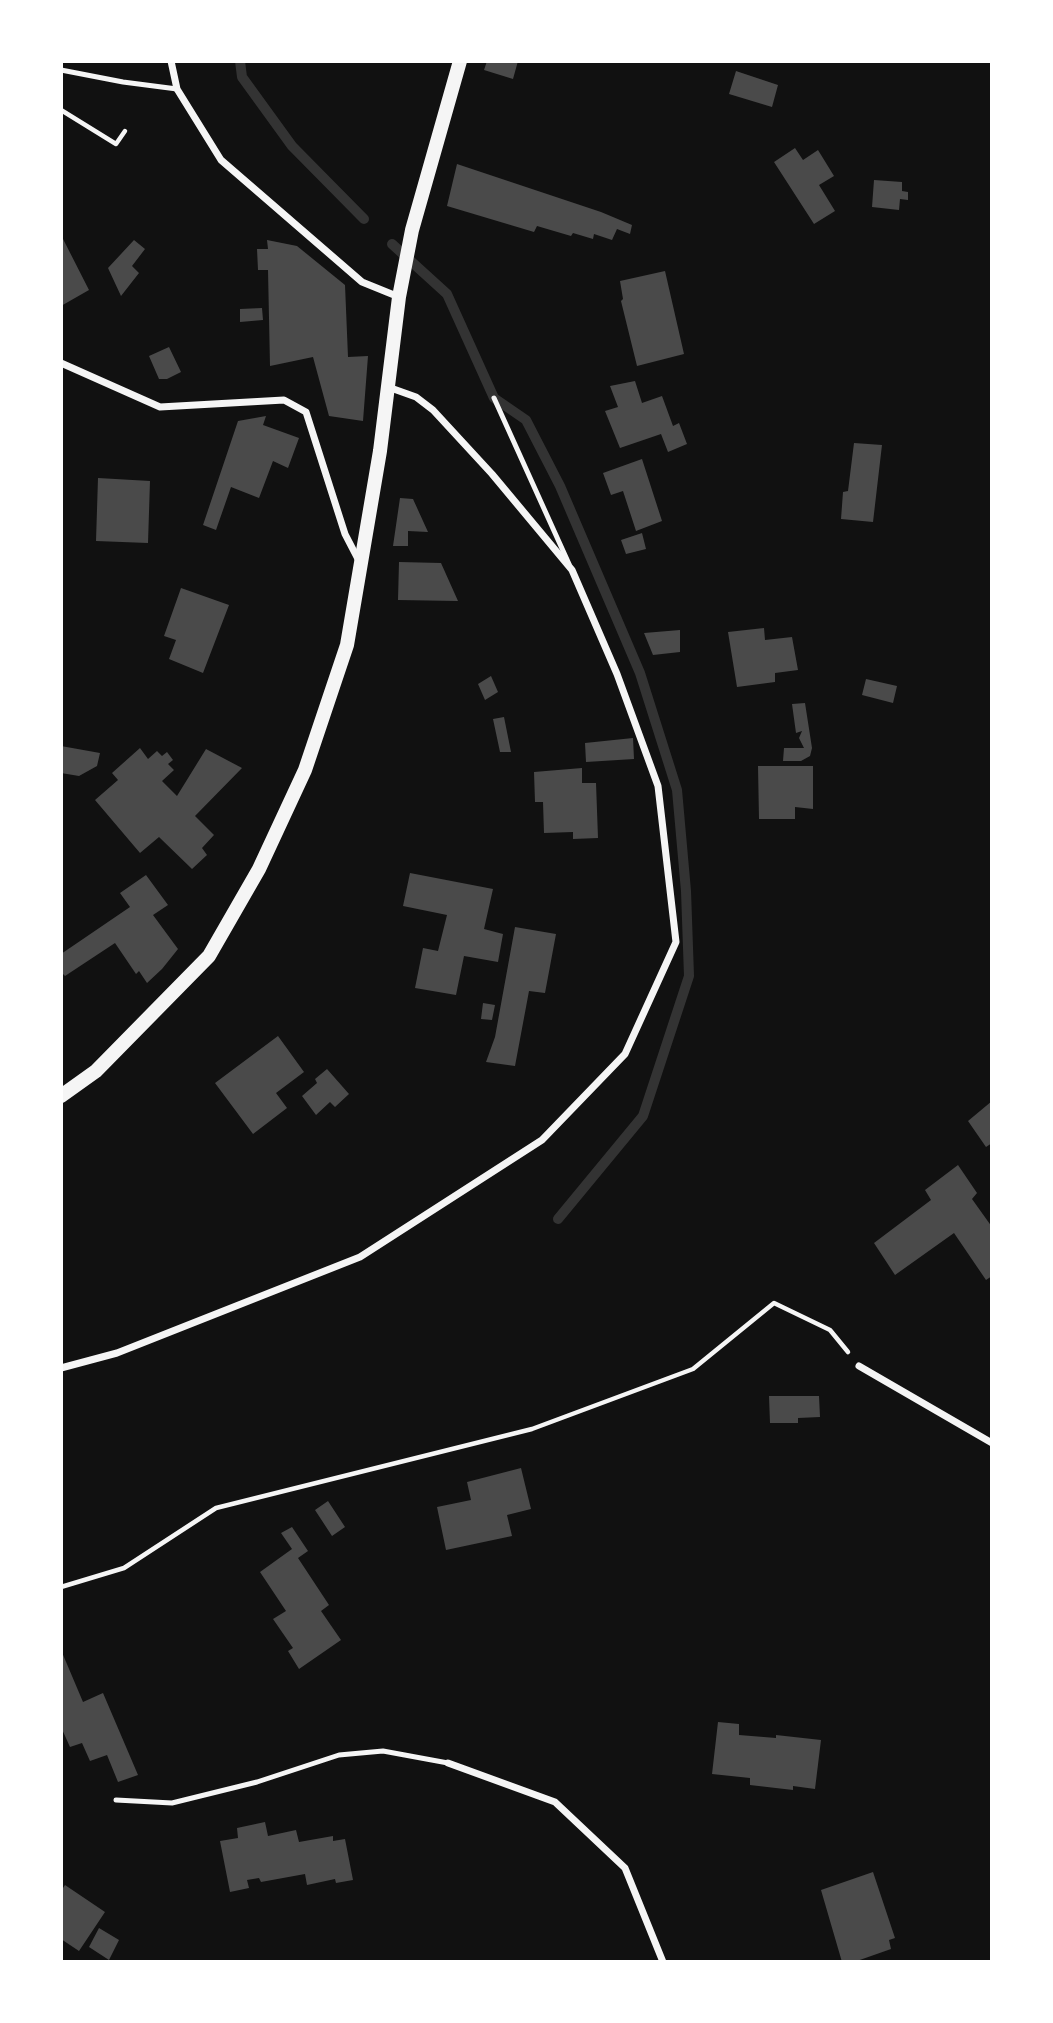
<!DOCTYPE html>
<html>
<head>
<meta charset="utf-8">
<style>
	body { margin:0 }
	#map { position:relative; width:1053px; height:2023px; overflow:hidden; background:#111; font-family:"PT Serif",serif }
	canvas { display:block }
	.frame { position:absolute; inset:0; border:63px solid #fff; pointer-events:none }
</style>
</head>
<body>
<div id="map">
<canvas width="1053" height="2023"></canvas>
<div class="frame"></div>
</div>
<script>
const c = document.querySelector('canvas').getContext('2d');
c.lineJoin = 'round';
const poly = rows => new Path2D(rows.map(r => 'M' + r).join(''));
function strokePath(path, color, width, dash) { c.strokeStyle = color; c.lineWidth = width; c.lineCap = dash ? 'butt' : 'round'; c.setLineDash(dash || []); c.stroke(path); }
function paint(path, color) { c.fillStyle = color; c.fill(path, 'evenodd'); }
strokePath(poly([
	[240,61,242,77,292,146,364,219],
	[392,244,447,294,494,398,526,420,560,486,640,673,677,790,686,891,689,976,643,1116,558,1219]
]), '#333', 10);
paint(poly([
	[487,61,518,61,513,79,484,70],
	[736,71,778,85,772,107,729,94],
	[795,148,803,160,818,150,834,176,819,185,835,211,814,224,774,162],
	[457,164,601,212,632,225,630,234,617,229,612,240,594,234,593,239,573,233,571,236,537,226,534,232,447,206],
	[874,180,902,182,902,191,908,192,908,200,900,199,899,210,872,207],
	[61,235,89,290,61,306],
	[134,240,145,249,132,266,139,273,121,296,108,268],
	[267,240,297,246,345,285,348,357,368,356,363,421,329,416,313,357,270,366,268,270,258,270,257,249,268,249],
	[665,271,684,354,637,366,621,301,623,299,620,281],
	[262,308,263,320,240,322,240,309],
	[169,347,181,372,167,379,159,379,149,356],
	[635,381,642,403,662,396,673,426,679,423,687,444,668,452,661,434,620,448,605,411,618,407,610,386],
	[266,416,263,425,299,438,288,468,273,461,259,498,231,487,216,530,203,525,238,421],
	[854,443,882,445,873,522,841,519,843,492,848,491],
	[642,459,662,521,636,531,623,491,611,495,603,473],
	[98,478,150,481,148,543,96,541],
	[400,498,413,499,428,532,408,531,408,546,393,546],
	[642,533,646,549,626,554,621,540],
	[399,562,441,563,458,601,398,600],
	[181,588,229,605,203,673,169,659,176,640,164,636],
	[764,628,765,640,792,637,798,670,775,673,775,682,737,687,728,632],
	[680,630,680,652,653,655,644,633],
	[491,676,498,692,485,700,478,684],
	[866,679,897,686,893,703,862,695],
	[805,703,812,748,810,756,801,761,783,761,784,748,804,748,799,738,802,731,796,733,792,704],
	[504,717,511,752,500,752,493,719],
	[633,738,634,759,586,762,585,743],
	[61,746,100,753,97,766,79,776,61,773],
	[140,748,148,759,157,751,162,756,167,752,173,760,168,764,174,770,162,781,177,796,206,749,242,768,195,816,214,835,202,848,207,855,192,869,159,837,140,853,95,800,118,780,112,773],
	[758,766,813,766,813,809,795,807,795,819,759,819],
	[582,768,582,783,596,783,598,838,573,839,573,832,544,833,543,802,535,802,534,772],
	[410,873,493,889,484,929,503,934,498,962,464,956,456,995,415,988,423,948,438,951,447,915,403,906],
	[146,875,168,905,153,915,178,949,162,969,147,983,139,971,136,974,115,943,65,976,61,972,61,954,130,907,120,893],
	[515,927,556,934,545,993,529,991,515,1066,486,1062,495,1037],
	[483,1003,495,1005,492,1020,481,1019],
	[278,1036,304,1072,276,1093,287,1108,253,1134,215,1083],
	[327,1069,349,1094,335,1107,330,1102,316,1115,302,1096,317,1083,315,1079],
	[992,1101,992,1143,986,1147,968,1121],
	[958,1165,977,1193,972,1199,992,1227,992,1276,986,1280,954,1233,895,1275,874,1243,931,1200,925,1190],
	[769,1396,819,1396,820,1417,798,1418,798,1423,770,1423],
	[521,1468,531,1509,507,1515,512,1536,446,1550,437,1507,471,1500,467,1482],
	[328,1501,345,1527,332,1536,315,1510],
	[292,1527,308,1551,298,1558,329,1605,321,1611,341,1640,299,1669,288,1651,293,1648,273,1619,286,1611,260,1572,292,1549,281,1533],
	[61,1650,83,1702,103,1693,138,1775,118,1782,107,1755,90,1761,82,1743,70,1747,61,1727],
	[718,1722,739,1724,739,1735,776,1738,776,1735,821,1740,815,1789,793,1786,793,1790,750,1785,750,1778,712,1774],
	[265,1822,268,1836,296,1830,299,1842,333,1836,333,1841,345,1839,353,1880,336,1883,335,1879,307,1885,305,1874,261,1882,259,1878,247,1880,249,1888,230,1892,220,1841,238,1838,237,1828],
	[873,1872,895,1938,889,1940,891,1949,854,1962,842,1962,821,1890],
	[65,1885,105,1912,79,1951,61,1939,61,1891],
	[99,1928,119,1940,109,1960,89,1947]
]), '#4a4a4a');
strokePath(poly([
	[61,110,116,144,125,131],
	[61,1587,124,1568,216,1508,532,1429,693,1369,774,1303,830,1330,848,1352]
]), '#f5f5f5', 4.5);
strokePath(poly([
	[61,70,123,82,177,89],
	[494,398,569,564],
	[116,1800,172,1803,257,1782,339,1755,383,1751,448,1763]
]), '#f5f5f5', 5);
strokePath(poly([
	[171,61,177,89,221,160,362,282,399,297],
	[61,363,160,407,284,400,306,412,345,534,359,561],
	[859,1366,992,1443],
	[61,1368,117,1353,360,1257,542,1140,625,1054,676,942,658,786,617,674,572,570,492,474,433,410,416,397,388,387],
	[448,1763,555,1802,625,1868,663,1962]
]), '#f5f5f5', 7);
strokePath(poly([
	[61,1096,96,1071,209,956,259,869,305,770,347,645,380,451,399,297,412,230,460,61]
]), '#f5f5f5', 14);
</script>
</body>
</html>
